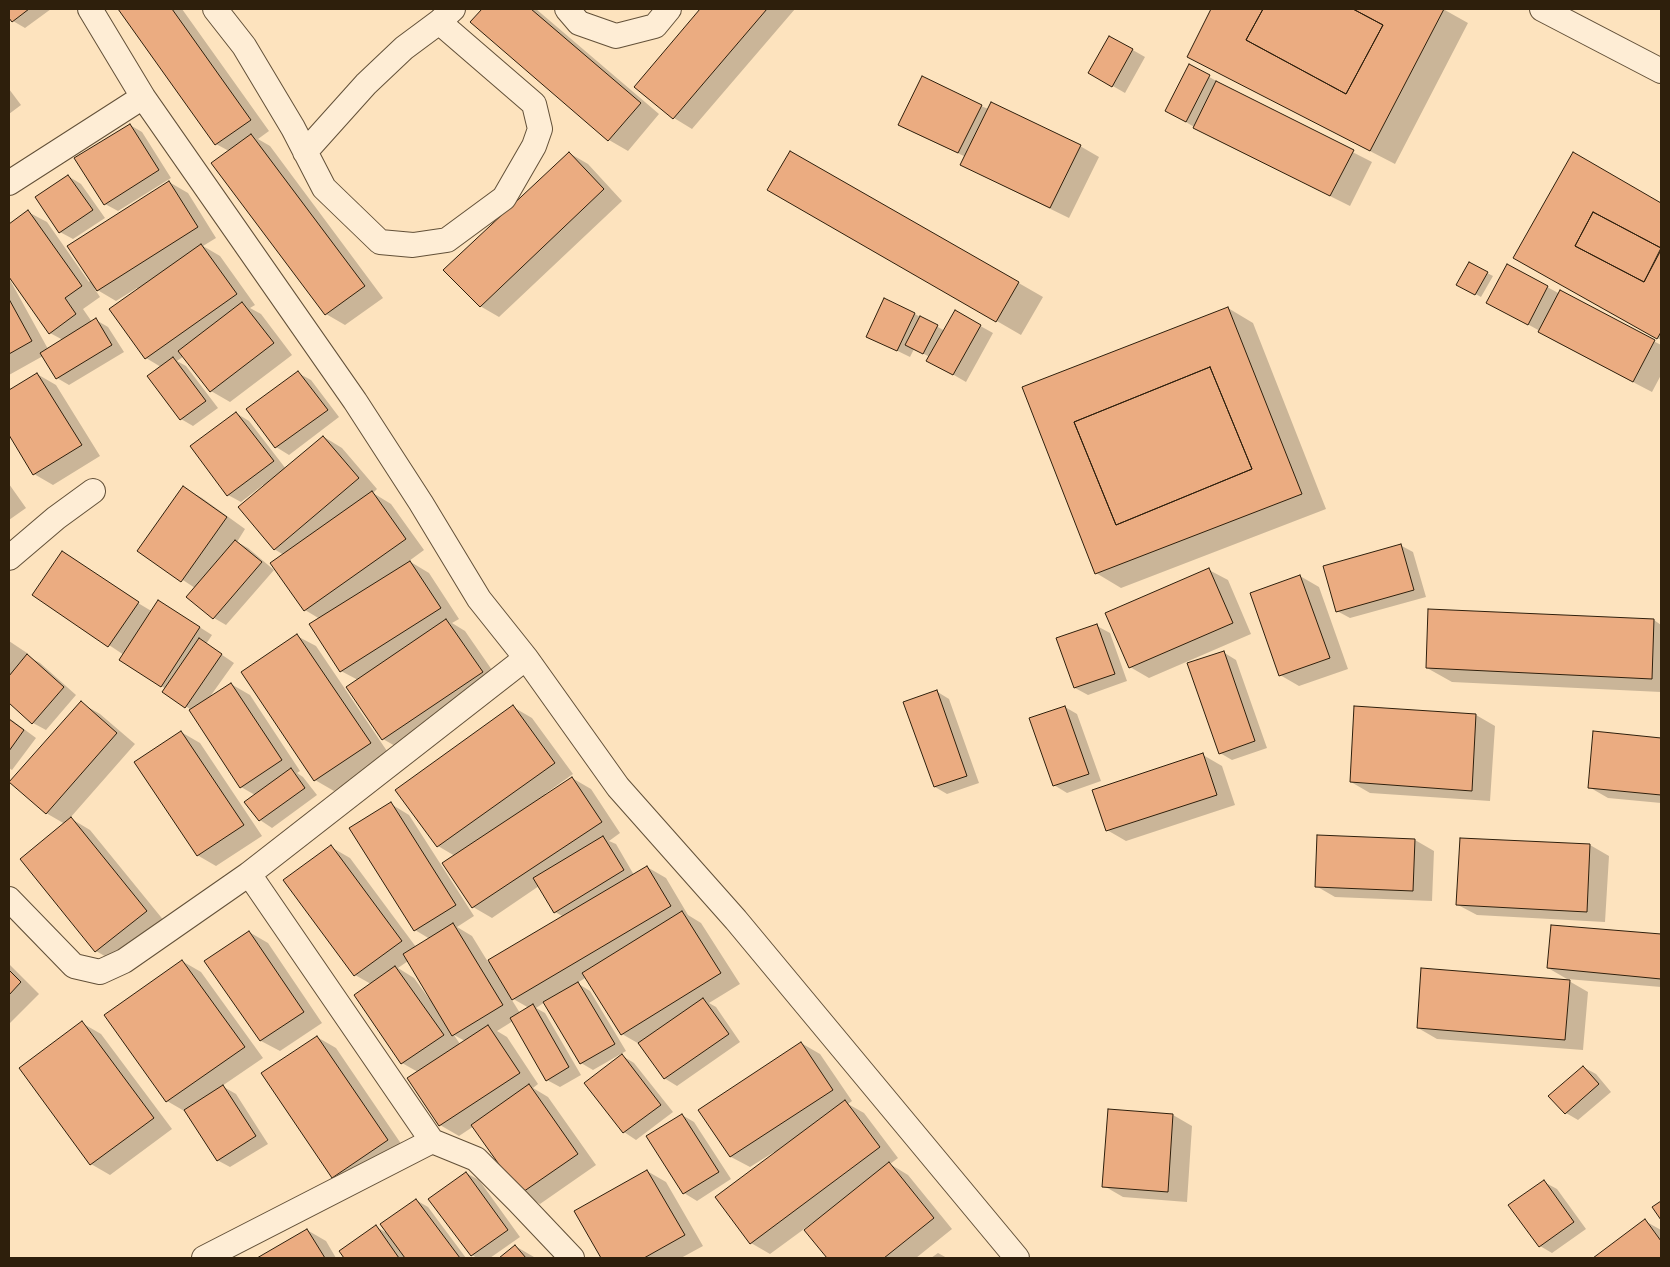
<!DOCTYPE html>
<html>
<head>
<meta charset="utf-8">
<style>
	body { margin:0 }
	#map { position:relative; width:1670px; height:1267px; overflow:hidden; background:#fde3be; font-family:"IM FELL French Canon",serif }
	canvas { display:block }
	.frame { position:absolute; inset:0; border:10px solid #2e1f0c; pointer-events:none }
</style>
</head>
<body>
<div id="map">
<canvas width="1670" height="1267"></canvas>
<div class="frame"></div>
</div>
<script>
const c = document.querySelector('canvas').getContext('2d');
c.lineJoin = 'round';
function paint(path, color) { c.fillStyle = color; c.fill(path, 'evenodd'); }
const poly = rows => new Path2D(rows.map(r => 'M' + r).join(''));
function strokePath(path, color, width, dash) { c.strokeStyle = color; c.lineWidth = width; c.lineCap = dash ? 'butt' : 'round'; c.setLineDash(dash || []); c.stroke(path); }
paint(poly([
	[9,9,51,9,25,28,13,21,9,16],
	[119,9,182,9,269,131,258,139,270,146,383,298,345,325,326,314,213,163,229,151,216,144],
	[483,9,536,9,659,114,628,151,609,140,472,22],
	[702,9,795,9,692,129,674,118,636,87],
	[1213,9,1443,9,1468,23,1395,164,1213,70,1188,56],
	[1110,37,1145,57,1125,93,1090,73],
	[1189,66,1222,84,1221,85,1372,162,1350,206,1213,138,1179,118],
	[9,89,21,105,9,114],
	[981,106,1080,146,1099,157,1069,218,981,175,962,165,966,157,912,132],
	[130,125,142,132,171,178,118,211,105,204],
	[791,152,1043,297,1021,335,769,189],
	[569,153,588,164,622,201,499,317,480,306],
	[1574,154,1661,204,1661,340,1515,257],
	[68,176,81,184,105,218,73,239,60,232],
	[169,182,188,193,216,238,203,246,220,256,255,305,250,308,261,314,292,355,230,402,211,391,184,356,177,361,186,366,218,408,193,426,181,419,161,367,146,358,111,309,138,290,137,288,116,301,94,288,100,297,83,309,92,322,96,320,108,327,124,352,69,385,57,378,43,356,9,375,9,225,28,212,47,222,89,282],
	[10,280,12,280,50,333,63,340,48,349],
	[1469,264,1493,276,1481,297,1458,284],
	[1507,265,1560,294,1561,292,1661,345,1661,375,1652,392,1558,343,1540,332,1540,331,1500,309],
	[885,300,915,314,945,331,955,312,993,333,966,382,928,360,930,357,914,349,910,357,867,336],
	[1228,308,1253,323,1326,509,1121,588,1096,573],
	[298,373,311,380,339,417,289,455,276,447,248,410],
	[37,374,56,385,100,456,53,485,34,474,9,433,9,392],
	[236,413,249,421,286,469,324,437,342,448,377,489,373,493,391,504,424,550,409,561,429,573,459,619,452,623,465,631,501,683,402,750,383,739,358,680,341,671,320,619,305,610,284,555,274,549,264,487,263,485,241,502,228,495],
	[9,484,26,508,9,520],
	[183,487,202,498,245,529,237,542,248,548,274,570,226,625,214,618,195,588,139,551],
	[1400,545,1413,552,1426,597,1350,618,1337,611],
	[62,553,134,599,133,600,153,612,171,609,212,635,206,644,234,663,209,698,231,684,250,695,300,771,297,773,303,777,317,795,272,828,260,820,255,795,241,787,190,709,164,692,166,689,121,660,124,655,34,595],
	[1209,570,1228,580,1251,634,1149,678,1130,667],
	[1300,576,1319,587,1348,669,1299,686,1280,675],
	[1654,620,1661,625,1661,692,1452,682,1427,668],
	[1097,626,1110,633,1127,681,1088,695,1075,688,1058,639],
	[297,636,316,646,389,754,334,791,315,780],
	[9,641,27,653,26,655,40,663,76,695,46,730,33,723,9,702],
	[1223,652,1236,660,1267,748,1232,760,1220,753],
	[936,691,949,699,979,783,947,794,935,787],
	[81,703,100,714,135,744,70,818,90,830,165,922,115,962,96,951,65,824,46,813],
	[513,707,532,718,573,774,545,794,546,796,572,778,591,789,620,833,609,841,616,844,634,875,647,867,666,878,688,915,701,923,740,984,709,1003,716,1007,740,1042,677,1086,664,1078,641,1045,622,1034,587,977,577,983,590,991,626,1051,593,1070,581,1063,545,1002,536,1008,545,1013,581,1075,560,1087,547,1080,513,1021,497,1031,507,1037,538,1084,533,1088,548,1097,596,1165,540,1204,521,1193,474,1126,459,1136,440,1125,418,1072,402,1063,371,984,355,975,331,847,350,858,416,947,430,939,415,930,351,829,391,804,409,815,474,916,457,927,472,936,488,962,564,917,555,912,539,886,492,918,473,907,455,856,438,846],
	[408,961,431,999,430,1000,414,978,398,968],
	[510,997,529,1008,520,1013],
	[454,1035,465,1041,460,1044],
	[1065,707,1077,714,1101,781,1067,793,1054,785],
	[1356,708,1476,715,1495,726,1490,801,1370,793,1351,782],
	[9,718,36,738,12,770,9,768],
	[181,732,200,743,262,836,216,866,197,855],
	[1595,733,1661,739,1661,803,1608,798,1589,787],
	[1203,755,1222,766,1235,805,1126,841,1107,830],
	[1319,836,1415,840,1434,851,1432,901,1335,897,1316,886],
	[1590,845,1609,856,1605,922,1477,915,1458,905],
	[1552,926,1661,936,1661,987,1567,979,1548,968],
	[249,932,268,943,322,1023,280,1051,261,1041,206,961],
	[182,961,201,972,263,1058,222,1086,236,1094,268,1144,230,1167,217,1160,186,1112,167,1101],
	[9,964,39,994,9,1024],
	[1569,981,1588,992,1583,1050,1437,1039,1418,1028],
	[82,1023,101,1034,172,1129,110,1175,91,1164],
	[317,1037,336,1048,406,1151,352,1188,333,1177],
	[801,1043,820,1054,852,1101,848,1104,864,1113,898,1158,890,1164,908,1175,952,1229,916,1258,829,1258,806,1230,816,1222,815,1221,770,1254,751,1243,775,1154,774,1152,750,1167,731,1157,700,1110],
	[621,1055,634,1063,673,1112,636,1140,624,1132,586,1083],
	[1583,1067,1596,1074,1611,1092,1578,1120,1566,1113],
	[1109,1110,1173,1115,1192,1126,1187,1202,1123,1197,1104,1186],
	[682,1115,694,1122,731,1179,697,1201,684,1193,648,1137],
	[647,1171,666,1182,703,1246,681,1258,603,1258,576,1212],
	[466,1173,479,1180,520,1237,490,1258,477,1258,472,1255],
	[1544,1182,1557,1189,1586,1229,1552,1253,1540,1246],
	[416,1200,428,1207,466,1258,346,1258,341,1252,376,1227,389,1234],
	[1645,1221,1661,1230,1661,1258,1595,1258],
	[307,1230,326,1241,336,1258,260,1258],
	[515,1246,534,1257,535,1258,501,1258],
	[938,1253,947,1258,931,1258]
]), '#0003');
const building = poly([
	[9,9,29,9,12,22,9,18,9,9],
	[118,9,172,9,251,120,215,145,118,9],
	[482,9,531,9,641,103,608,141,470,22,482,9],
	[700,9,767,9,673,119,634,87,700,9],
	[1211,9,1263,9,1246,40,1346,94,1383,25,1353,9,1444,9,1370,151,1187,57,1211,9],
	[1263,9,1353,9,1383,25,1346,94,1246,40,1263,9],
	[1109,36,1133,49,1112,87,1088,73,1109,36],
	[1189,64,1210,75,1186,122,1165,111,1189,64],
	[922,76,982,105,958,153,898,125,922,76],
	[1216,81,1354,150,1330,196,1193,128,1216,81],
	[991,102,1081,145,1050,208,960,165,991,102],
	[130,124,159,170,104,205,74,158,130,124],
	[251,134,365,286,325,315,211,163,251,134],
	[790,151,1019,282,996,322,767,190,790,151],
	[569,152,604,189,480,307,443,270,569,152],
	[1573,152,1661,203,1661,248,1593,212,1575,246,1644,282,1661,250,1661,332,1657,339,1513,258,1573,152],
	[68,175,93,210,59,233,35,197,68,175],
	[169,181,198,227,97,291,67,246,169,181],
	[28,210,82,286,65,298,76,314,49,334,9,277,9,224,28,210],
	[1593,212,1661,248,1644,282,1575,246,1593,212],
	[201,244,237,294,145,359,109,309,201,244],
	[1469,262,1488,272,1475,295,1456,285,1469,262],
	[1507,264,1548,286,1528,325,1486,303,1507,264],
	[1560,290,1655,340,1633,382,1538,332,1560,290],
	[884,298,915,313,897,351,866,337,884,298],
	[9,299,32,341,9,354,9,299],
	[242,302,274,343,210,392,178,351,242,302],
	[1228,307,1302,494,1095,574,1022,387,1228,307],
	[1210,367,1252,469,1116,525,1074,422,1210,367],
	[955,310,981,325,953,375,926,361,955,310],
	[920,316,938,325,923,354,905,345,920,316],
	[96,318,112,345,56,379,40,353,96,318],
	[173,357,206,401,180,420,147,376,173,357],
	[1210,367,1252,469,1116,525,1074,422,1210,367],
	[298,371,328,410,275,448,246,409,298,371],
	[37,373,82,445,33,475,9,435,9,390,37,373],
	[236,412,274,461,227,496,190,446,236,412],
	[323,436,359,478,274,550,238,507,323,436],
	[183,486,227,517,181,582,137,551,183,486],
	[372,491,406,539,304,611,270,563,372,491],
	[235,540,262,562,213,619,186,597,235,540],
	[1401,544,1414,590,1336,612,1323,566,1401,544],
	[62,551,139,602,108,647,32,595,62,551],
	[410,561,441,608,340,672,309,624,410,561],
	[1209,568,1233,623,1129,668,1105,613,1209,568],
	[1300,575,1330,658,1279,676,1250,593,1300,575],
	[158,600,200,627,161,687,119,660,158,600],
	[1428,609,1654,619,1652,679,1426,668,1428,609],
	[446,619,483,672,382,740,346,687,446,619],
	[1097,624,1115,674,1074,688,1056,638,1097,624],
	[297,634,371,743,314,781,241,672,297,634],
	[199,638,222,654,185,708,162,692,199,638],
	[1224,651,1255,741,1219,754,1187,663,1224,651],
	[27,654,64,687,32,724,9,703,9,676,27,654],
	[231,683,282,760,240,788,189,710,231,683],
	[937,690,967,776,934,787,903,702,937,690],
	[81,701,117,733,46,814,9,782,81,701],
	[513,705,555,763,437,847,395,790,513,705],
	[1065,706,1089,774,1053,786,1029,718,1065,706],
	[1354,706,1476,714,1472,791,1350,782,1354,706],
	[9,719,24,730,9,751,9,719],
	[181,731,244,825,197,856,134,762,181,731],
	[1593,731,1661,738,1661,795,1588,788,1593,731],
	[1203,753,1217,795,1106,831,1092,790,1203,753],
	[291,768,305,788,259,821,244,802,291,768],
	[572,777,602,822,472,908,442,863,572,777],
	[391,802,456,905,414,931,349,828,391,802],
	[71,817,147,911,95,952,20,859,71,817],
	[1317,835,1415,839,1413,891,1315,887,1317,835],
	[603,836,624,870,554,913,533,878,603,836],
	[1460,838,1590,844,1587,912,1456,905,1460,838],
	[331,845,402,941,354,976,283,880,331,845],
	[647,866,671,906,512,1000,488,960,647,866],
	[682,911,721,973,621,1035,582,973,682,911],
	[453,923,503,1005,452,1036,403,954,453,923],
	[1551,925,1661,934,1661,979,1547,968,1551,925],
	[249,931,304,1012,260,1041,204,961,249,931],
	[182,960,245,1047,166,1102,104,1015,182,960],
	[395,966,444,1035,401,1064,354,995,395,966],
	[1421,968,1570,980,1565,1040,1417,1028,1421,968],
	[9,970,21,982,9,995,9,970],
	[578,982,615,1044,580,1064,543,1002,578,982],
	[703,998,729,1034,664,1079,638,1043,703,998],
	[533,1004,569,1067,546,1081,510,1018,533,1004],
	[82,1021,154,1118,90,1165,19,1068,82,1021],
	[488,1025,520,1073,439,1126,407,1078,488,1025],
	[317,1036,388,1140,332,1178,261,1073,317,1036],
	[801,1042,833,1090,730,1157,698,1110,801,1042],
	[622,1054,661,1105,623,1133,584,1083,622,1054],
	[1583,1066,1599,1084,1565,1114,1548,1096,1583,1066],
	[529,1084,578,1154,520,1194,471,1125,529,1084],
	[223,1085,256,1136,217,1161,184,1110,223,1085],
	[845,1100,880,1147,750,1244,715,1197,845,1100],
	[1108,1109,1173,1114,1168,1192,1102,1187,1108,1109],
	[682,1114,719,1172,683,1194,646,1136,682,1114],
	[889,1162,934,1218,884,1258,827,1258,804,1230,889,1162],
	[647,1170,685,1235,644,1258,601,1258,574,1211,647,1170],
	[466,1172,508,1230,471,1256,428,1199,466,1172],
	[1544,1180,1574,1222,1539,1247,1508,1205,1544,1180],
	[416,1199,460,1258,405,1258,380,1224,416,1199],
	[1661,1201,1661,1220,1652,1207,1661,1201],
	[1645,1219,1661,1241,1661,1258,1593,1258,1645,1219],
	[376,1225,399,1258,344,1258,339,1251,376,1225],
	[307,1229,325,1258,257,1258,307,1229],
	[515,1245,526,1258,499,1258,515,1245]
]);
paint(building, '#ebac81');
strokePath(building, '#2e1f0c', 1);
const street = poly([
	[90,9,143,97,355,401,421,503,479,599,526,658,618,787,736,920,1017,1258],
	[215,9,244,46,293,128,324,188,380,242,413,245,447,240,504,198,534,146,540,129,534,104,439,22],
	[567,9,579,23,616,36,655,26,669,9],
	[1542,9,1661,71],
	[305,152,366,84,404,48,439,22,453,9],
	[9,183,143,97],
	[9,558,56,518,93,491],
	[249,874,432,1141,476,1159,518,1201,572,1258],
	[9,899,74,966,100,972,124,961,249,874,526,658],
	[204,1258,432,1141]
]);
strokePath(street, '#625038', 26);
strokePath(street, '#feedd5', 24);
</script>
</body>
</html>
